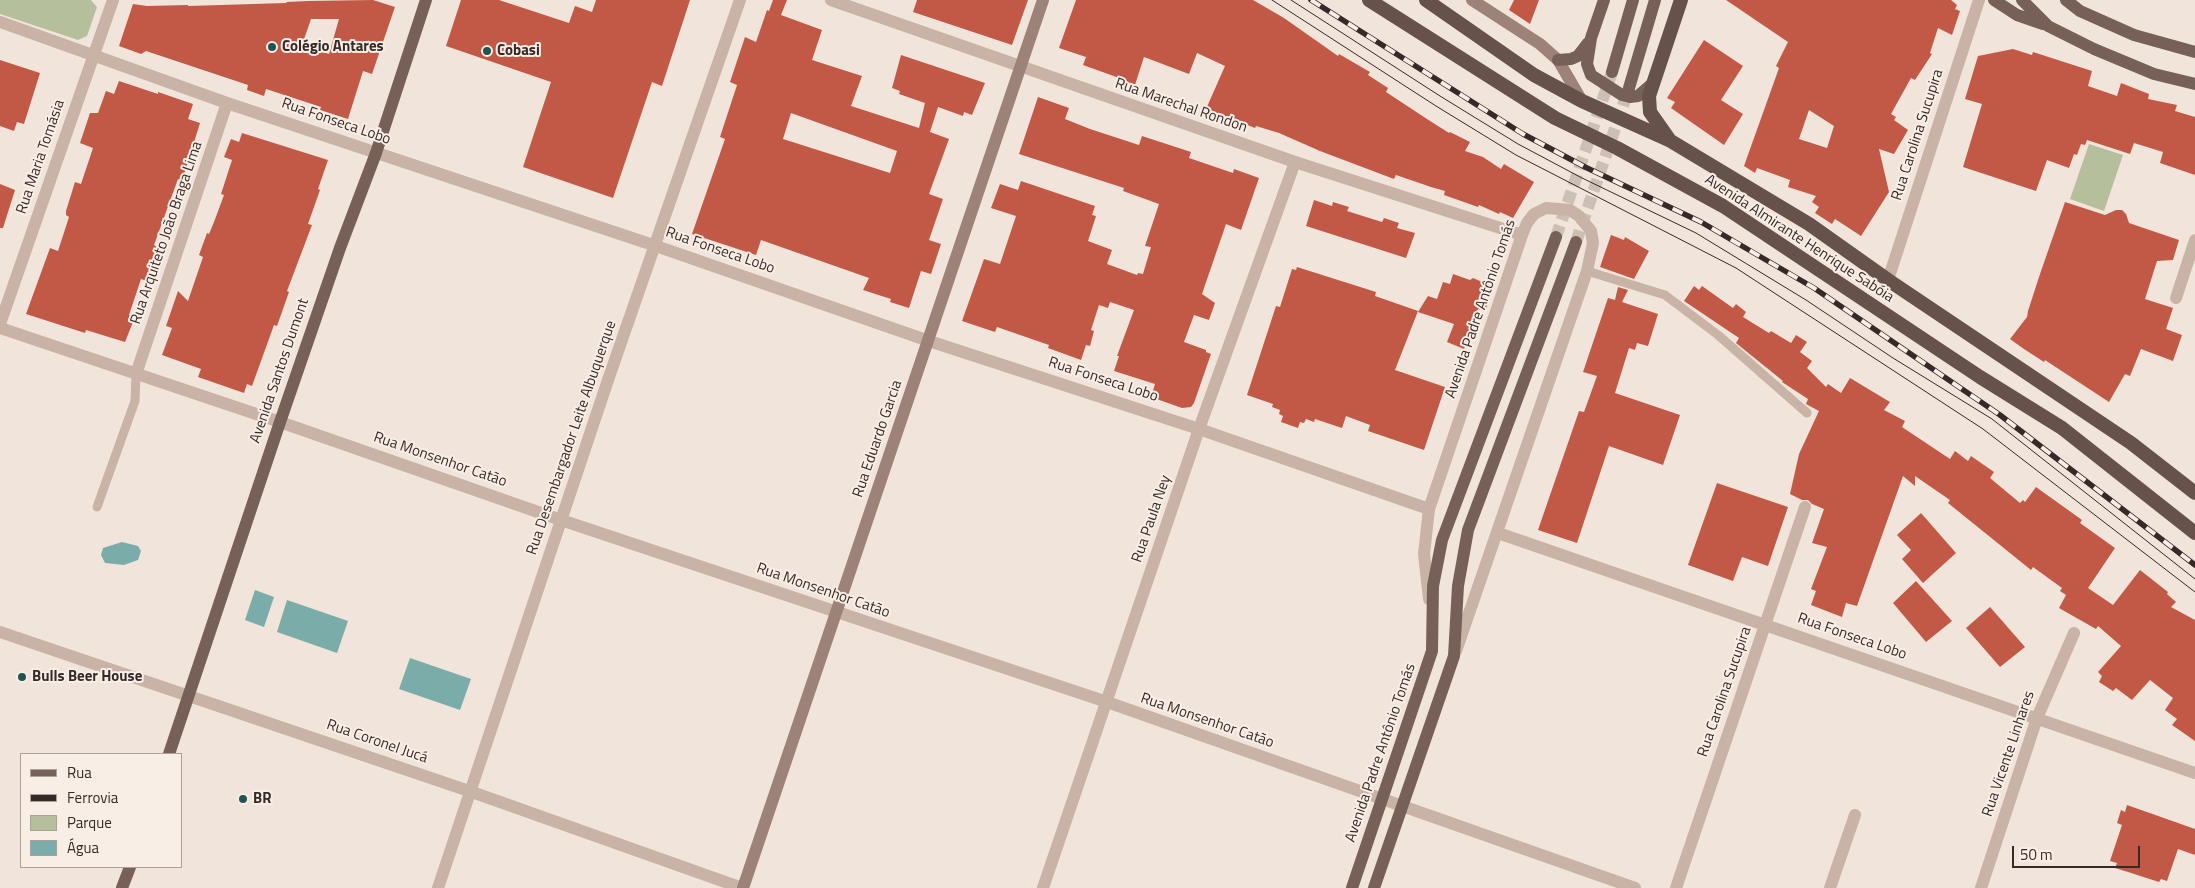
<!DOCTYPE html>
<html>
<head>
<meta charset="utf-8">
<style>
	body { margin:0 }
	#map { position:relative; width:2195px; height:888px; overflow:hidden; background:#f1e4da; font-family:"Titillium Web",sans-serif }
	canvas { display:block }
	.legend { position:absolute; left:20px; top:753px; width:162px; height:115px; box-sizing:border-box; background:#f9eee6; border:1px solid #aba09a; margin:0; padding:6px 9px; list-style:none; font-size:15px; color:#352a27 }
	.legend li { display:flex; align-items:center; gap:10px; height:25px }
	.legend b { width:25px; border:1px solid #aba09a }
	.scale { position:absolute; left:2012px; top:846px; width:128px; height:22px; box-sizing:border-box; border:2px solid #352a27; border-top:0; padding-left:6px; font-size:15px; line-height:18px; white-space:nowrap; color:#352a27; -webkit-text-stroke:4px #f9eee6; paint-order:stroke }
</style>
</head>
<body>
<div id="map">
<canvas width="2195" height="888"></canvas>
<ul class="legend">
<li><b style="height:6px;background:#766058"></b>Rua</li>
<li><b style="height:6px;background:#352a27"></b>Ferrovia</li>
<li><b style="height:14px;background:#b6bf9b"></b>Parque</li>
<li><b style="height:14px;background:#7aadaa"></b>Água</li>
</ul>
<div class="scale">50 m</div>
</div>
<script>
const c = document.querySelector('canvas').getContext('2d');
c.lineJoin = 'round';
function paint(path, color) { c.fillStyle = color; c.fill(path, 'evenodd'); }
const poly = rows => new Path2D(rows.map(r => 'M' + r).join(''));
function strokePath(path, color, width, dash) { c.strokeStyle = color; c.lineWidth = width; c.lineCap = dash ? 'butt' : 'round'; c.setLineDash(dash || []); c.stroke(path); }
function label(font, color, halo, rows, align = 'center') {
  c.font = font + ' "Titillium Web",sans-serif'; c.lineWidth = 4; c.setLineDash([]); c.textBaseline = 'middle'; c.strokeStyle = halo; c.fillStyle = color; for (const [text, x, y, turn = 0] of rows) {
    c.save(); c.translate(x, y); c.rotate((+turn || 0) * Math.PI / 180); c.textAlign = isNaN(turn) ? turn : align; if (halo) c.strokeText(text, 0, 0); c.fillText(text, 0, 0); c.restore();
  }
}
paint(poly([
	[0,0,91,0,97,7,87,36,78,40,0,14],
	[2089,144,2123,155,2104,211,2070,199]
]), '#b6bf9b');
paint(poly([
	[122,542,138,546,141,551,138,560,124,565,105,563,101,555,103,548],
	[255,590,274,597,264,627,245,620],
	[287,600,348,621,337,653,277,632],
	[410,658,471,679,460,710,399,689]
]), '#7aadaa');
paint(poly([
	[373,0,395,7,372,74,363,71,348,119,320,110,321,107,266,89,264,96,247,90,248,85,146,51,141,54,119,46,133,4,147,6,188,5,188,6,286,3,287,2,308,1],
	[311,19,339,19,329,54,302,45],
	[461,0,499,0,569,23,575,6,592,12,596,0,690,0,662,86,652,82,613,198,523,167,551,82,446,46],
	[773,0,787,0,781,15,822,30,812,60,862,76,851,106,919,128,925,103,899,94,900,91,892,88,901,55,985,83,972,115,964,112,963,116,938,107,930,132,949,139,929,194,943,199,929,240,941,244,931,274,921,271,909,308,890,302,891,299,863,290,869,278,761,240,756,255,692,234,725,139,720,137,737,85,730,82,745,37,756,42,767,10,769,11],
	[791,113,897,151,890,173,783,139],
	[917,0,1028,0,1012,45,913,12],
	[1076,0,1253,0,1284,18,1338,56,1339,54,1370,72,1368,75,1388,88,1386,92,1427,119,1449,133,1450,132,1470,142,1465,151,1483,157,1501,169,1504,164,1534,182,1513,218,1500,212,1499,214,1479,205,1478,207,1444,195,1445,191,1431,187,1396,175,1394,179,1320,151,1279,133,1256,126,1255,128,1240,122,1239,124,1220,113,1218,115,1206,109,1225,66,1197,53,1189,74,1144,57,1134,88,1121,83,1122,79,1083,65,1086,57,1059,48],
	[1514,0,1539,0,1530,24,1509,10],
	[1726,0,1951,0,1957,5,1955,9,1960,11,1952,35,1938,28,1930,53,1932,54,1915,80,1911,78,1891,114,1896,117,1894,120,1908,130,1894,154,1879,149,1889,192,1861,236,1835,219,1832,224,1815,213,1819,207,1812,202,1816,196,1788,187,1790,180,1757,168,1755,173,1744,166,1779,68,1776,66,1788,42],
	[1809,110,1834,126,1827,148,1799,139],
	[1704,40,1743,66,1721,100,1743,114,1724,145,1671,108,1675,102,1667,98],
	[2013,49,2032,55,2033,52,2092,71,2088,86,2117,96,2121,83,2149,94,2148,99,2177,105,2175,111,2195,117,2195,175,2160,163,2163,152,2134,143,2130,154,2087,140,2085,145,2081,144,2077,155,2074,154,2069,168,2047,160,2036,191,1963,167,1982,104,1965,99,1978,56],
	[0,60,40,73,24,124,17,122,14,131,0,126],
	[119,81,158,94,158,92,193,104,188,119,200,123,182,181,178,179,154,245,157,247,152,263,158,265,152,283,141,279,129,315,135,317,125,342,86,330,85,333,26,314,50,248,58,251,69,217,66,215,66,211,75,182,81,184,93,148,80,143,90,113,98,113,106,91,114,94],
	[1038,97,1069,108,1065,119,1090,129,1139,145,1142,136,1191,152,1189,158,1233,173,1234,169,1259,178,1241,230,1226,224,1202,294,1215,303,1209,320,1194,315,1184,342,1206,350,1206,352,1211,354,1194,403,1191,407,1182,408,1151,397,1155,384,1114,371,1119,356,1117,356,1134,310,1110,302,1108,308,1099,305,1091,330,1094,331,1090,346,1086,345,1081,360,1048,348,1049,345,997,327,995,332,962,321,984,259,1000,264,1016,216,991,208,1000,184,1018,190,1021,181,1095,206,1092,215,1096,216,1088,241,1112,250,1107,264,1137,275,1138,273,1143,274,1151,247,1145,246,1159,204,1123,191,1124,188,1019,154],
	[242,133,328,160,318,189,320,190,308,224,312,225,287,291,289,292,277,326,274,325,252,386,247,384,244,393,198,377,201,369,162,355,172,328,166,326,178,291,188,301,203,257,199,255,207,233,209,234,214,222,224,195,221,194,232,160,224,157,231,139,239,142],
	[0,184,15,190,3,228,0,228],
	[1314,200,1332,206,1333,202,1349,207,1347,211,1382,222,1384,218,1399,223,1397,228,1415,233,1406,258,1306,226],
	[2065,202,2105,215,2116,210,2122,210,2126,214,2129,223,2179,240,2173,260,2157,261,2145,299,2173,308,2166,329,2182,335,2173,361,2141,349,2130,376,2125,374,2109,402,2045,360,2044,362,2024,349,2010,339,2027,317,2028,311,2039,277],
	[1611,235,1624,240,1625,237,1649,251,1634,279,1600,267],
	[1297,267,1376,292,1375,296,1418,311,1395,370,1445,387,1424,450,1368,431,1370,425,1346,416,1342,428,1315,419,1314,422,1306,419,1304,423,1300,422,1298,428,1281,422,1283,416,1279,414,1280,410,1272,407,1273,404,1247,395,1276,306,1280,307,1292,269,1296,270],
	[1453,274,1470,280,1473,278,1494,287,1485,311,1478,309,1464,349,1447,342,1454,324,1418,312,1428,296,1437,299,1443,282,1450,284],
	[1694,286,1699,290,1702,286,1733,308,1736,304,1746,312,1743,317,1769,333,1771,331,1791,343,1796,335,1807,342,1800,352,1812,361,1807,368,1826,387,1828,384,1841,393,1850,378,1890,402,1884,410,1905,421,1902,427,1950,459,1955,451,1968,461,1971,456,1994,472,1990,478,2020,503,2023,500,2025,502,2036,487,2082,520,2080,523,2115,548,2088,588,2113,605,2140,570,2168,592,2167,594,2176,602,2171,607,2195,620,2195,741,2172,725,2177,719,2165,710,2173,698,2150,680,2132,700,2116,688,2113,691,2099,682,2102,676,2098,672,2121,646,2098,626,2096,629,2059,608,2066,595,2060,591,2062,588,2033,567,2031,570,1948,503,1950,500,1915,476,1915,486,1903,476,1857,606,1846,603,1842,617,1811,605,1816,591,1811,589,1827,547,1812,543,1824,509,1812,504,1808,500,1802,500,1790,494,1799,454,1819,411,1806,404,1808,399,1782,382,1783,381,1736,343,1739,338,1684,301],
	[1618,287,1628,290,1622,302,1658,314,1648,346,1637,343,1635,350,1629,348,1615,393,1680,415,1663,465,1609,446,1577,543,1538,530,1579,411,1584,412,1597,376,1583,372,1608,298,1615,300],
	[1717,483,1788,507,1768,566,1742,557,1733,581,1688,565],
	[1921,513,1956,553,1923,583,1902,559,1911,550,1897,535],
	[1916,581,1952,621,1926,642,1893,603],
	[1990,607,2025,647,2000,667,1966,628],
	[2127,805,2195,829,2195,855,2178,849,2167,881,2161,879,2159,882,2128,872,2115,868,2117,863,2110,861,2122,825,2117,823,2121,810,2125,812]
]), '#c25946');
strokePath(poly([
	[1556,237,1612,72],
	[1576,242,1629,88]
]), '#cbbfb6', 12, [12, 6]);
strokePath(poly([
	[1587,271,1665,295,1718,335,1807,413],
	[97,507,135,401,136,374]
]), '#c8b3a6', 9);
strokePath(poly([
	[831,0,1295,162,1522,235],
	[0,22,227,103,656,246,929,341,1199,429,1429,509],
	[1888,280,1979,0],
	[2176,298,2195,240],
	[0,324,113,0],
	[0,328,280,422],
	[136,374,227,103],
	[1498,533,2195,773],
	[0,632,472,792,742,888],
	[438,888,608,380,740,0],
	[1043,888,1199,429,1295,162],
	[1676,888,1805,507],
	[1830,888,1855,815],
	[1981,888,2037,718,2074,633]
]), '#c8b3a6', 12);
strokePath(poly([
	[280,422,561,520,1107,702,1635,888],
	[1429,599,1424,554,1429,509,1522,235,1527,223,1534,214,1546,208,1570,210,1579,216,1591,231,1593,243,1587,271,1456,651]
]), '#c8b3a6', 12);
strokePath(poly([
	[1472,0,1540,44,1558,60,1582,101],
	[743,888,1043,0]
]), '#9c8278', 12);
strokePath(poly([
	[1604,0,1591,38,1587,64,1591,75,1622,95,1630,97,1638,96,1653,83],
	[1994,0,2017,15,2043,24],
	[2022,0,2048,26,2094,49,2154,74,2195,84],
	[2066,0,2080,11,2134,35,2195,52],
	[1558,60,1571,59,1578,56,1588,43],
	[1612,72,1633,0],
	[1629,88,1655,0],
	[169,754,280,422,340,248,376,153,426,0],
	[122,888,130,867],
	[1352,888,1432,651,1433,586,1442,540,1556,237],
	[1374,888,1454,656,1458,586,1468,530,1576,242]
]), '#766058', 12);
strokePath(poly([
	[1369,0,1555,118,1617,148,1723,206,1980,377,2062,428,2195,533],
	[1426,0,1534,75,1582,101,1669,140,1809,224,1888,280,2131,443,2195,493],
	[1669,139,1650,112,1649,96,1681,0]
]), '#66524b', 14);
strokePath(poly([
	[1272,0,1436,106,1516,155,1736,268,1983,429,2195,592],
	[1291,0,1440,96,1518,144,1582,178,1696,233,1806,300,1893,358,1992,419,2195,579]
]), '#352a27', 1);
const rail = poly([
	[1311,0,1523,134,1585,167,1701,222,1814,288,2000,415,2195,565]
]);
strokePath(rail, '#352a27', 5.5);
strokePath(rail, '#f9eee6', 4, [11]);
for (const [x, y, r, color] of [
	[272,47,5,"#1e5553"],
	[487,51,5,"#1e5553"],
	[22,677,5,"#1e5553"],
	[243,799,5,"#1e5553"]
]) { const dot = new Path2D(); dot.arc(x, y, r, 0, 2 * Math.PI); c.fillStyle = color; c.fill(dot); strokePath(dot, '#f9eee6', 2); }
label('bold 15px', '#352a27', '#f9eee6', [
	["Colégio Antares",282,47],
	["Cobasi",497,51],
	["Bulls Beer House",32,677],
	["BR",253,799]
], 'left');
label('15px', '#352a27', '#f9eee6', [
	["Rua Marechal Rondon",1181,106,19],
	["Rua Fonseca Lobo",336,122,19],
	["Rua Carolina Sucupira",1918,135,-72],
	["Rua Maria Tomásia",41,157,-71],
	["Rua Arquiteto João Braga Lima",167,233,-71],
	["Avenida Almirante Henrique Sabóia",1799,239,33],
	["Rua Fonseca Lobo",720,251,19],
	["Avenida Padre Antônio Tomás",1481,309,-71],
	["Avenida Santos Dumont",280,371,-71],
	["Rua Fonseca Lobo",1103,380,18],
	["Rua Desembargador Leite Albuquerque",572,438,-71],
	["Rua Eduardo Garcia",878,439,-71],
	["Rua Monsenhor Catão",440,460,19],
	["Rua Paula Ney",1152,519,-71],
	["Rua Monsenhor Catão",823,591,19],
	["Rua Fonseca Lobo",1852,637,19],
	["Rua Carolina Sucupira",1725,692,-71],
	["Rua Monsenhor Catão",1207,721,19],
	["Rua Coronel Jucá",377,742,19],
	["Avenida Padre Antônio Tomás",1381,753,-71],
	["Rua Vicente Linhares",2009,754,-71]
]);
</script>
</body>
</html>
